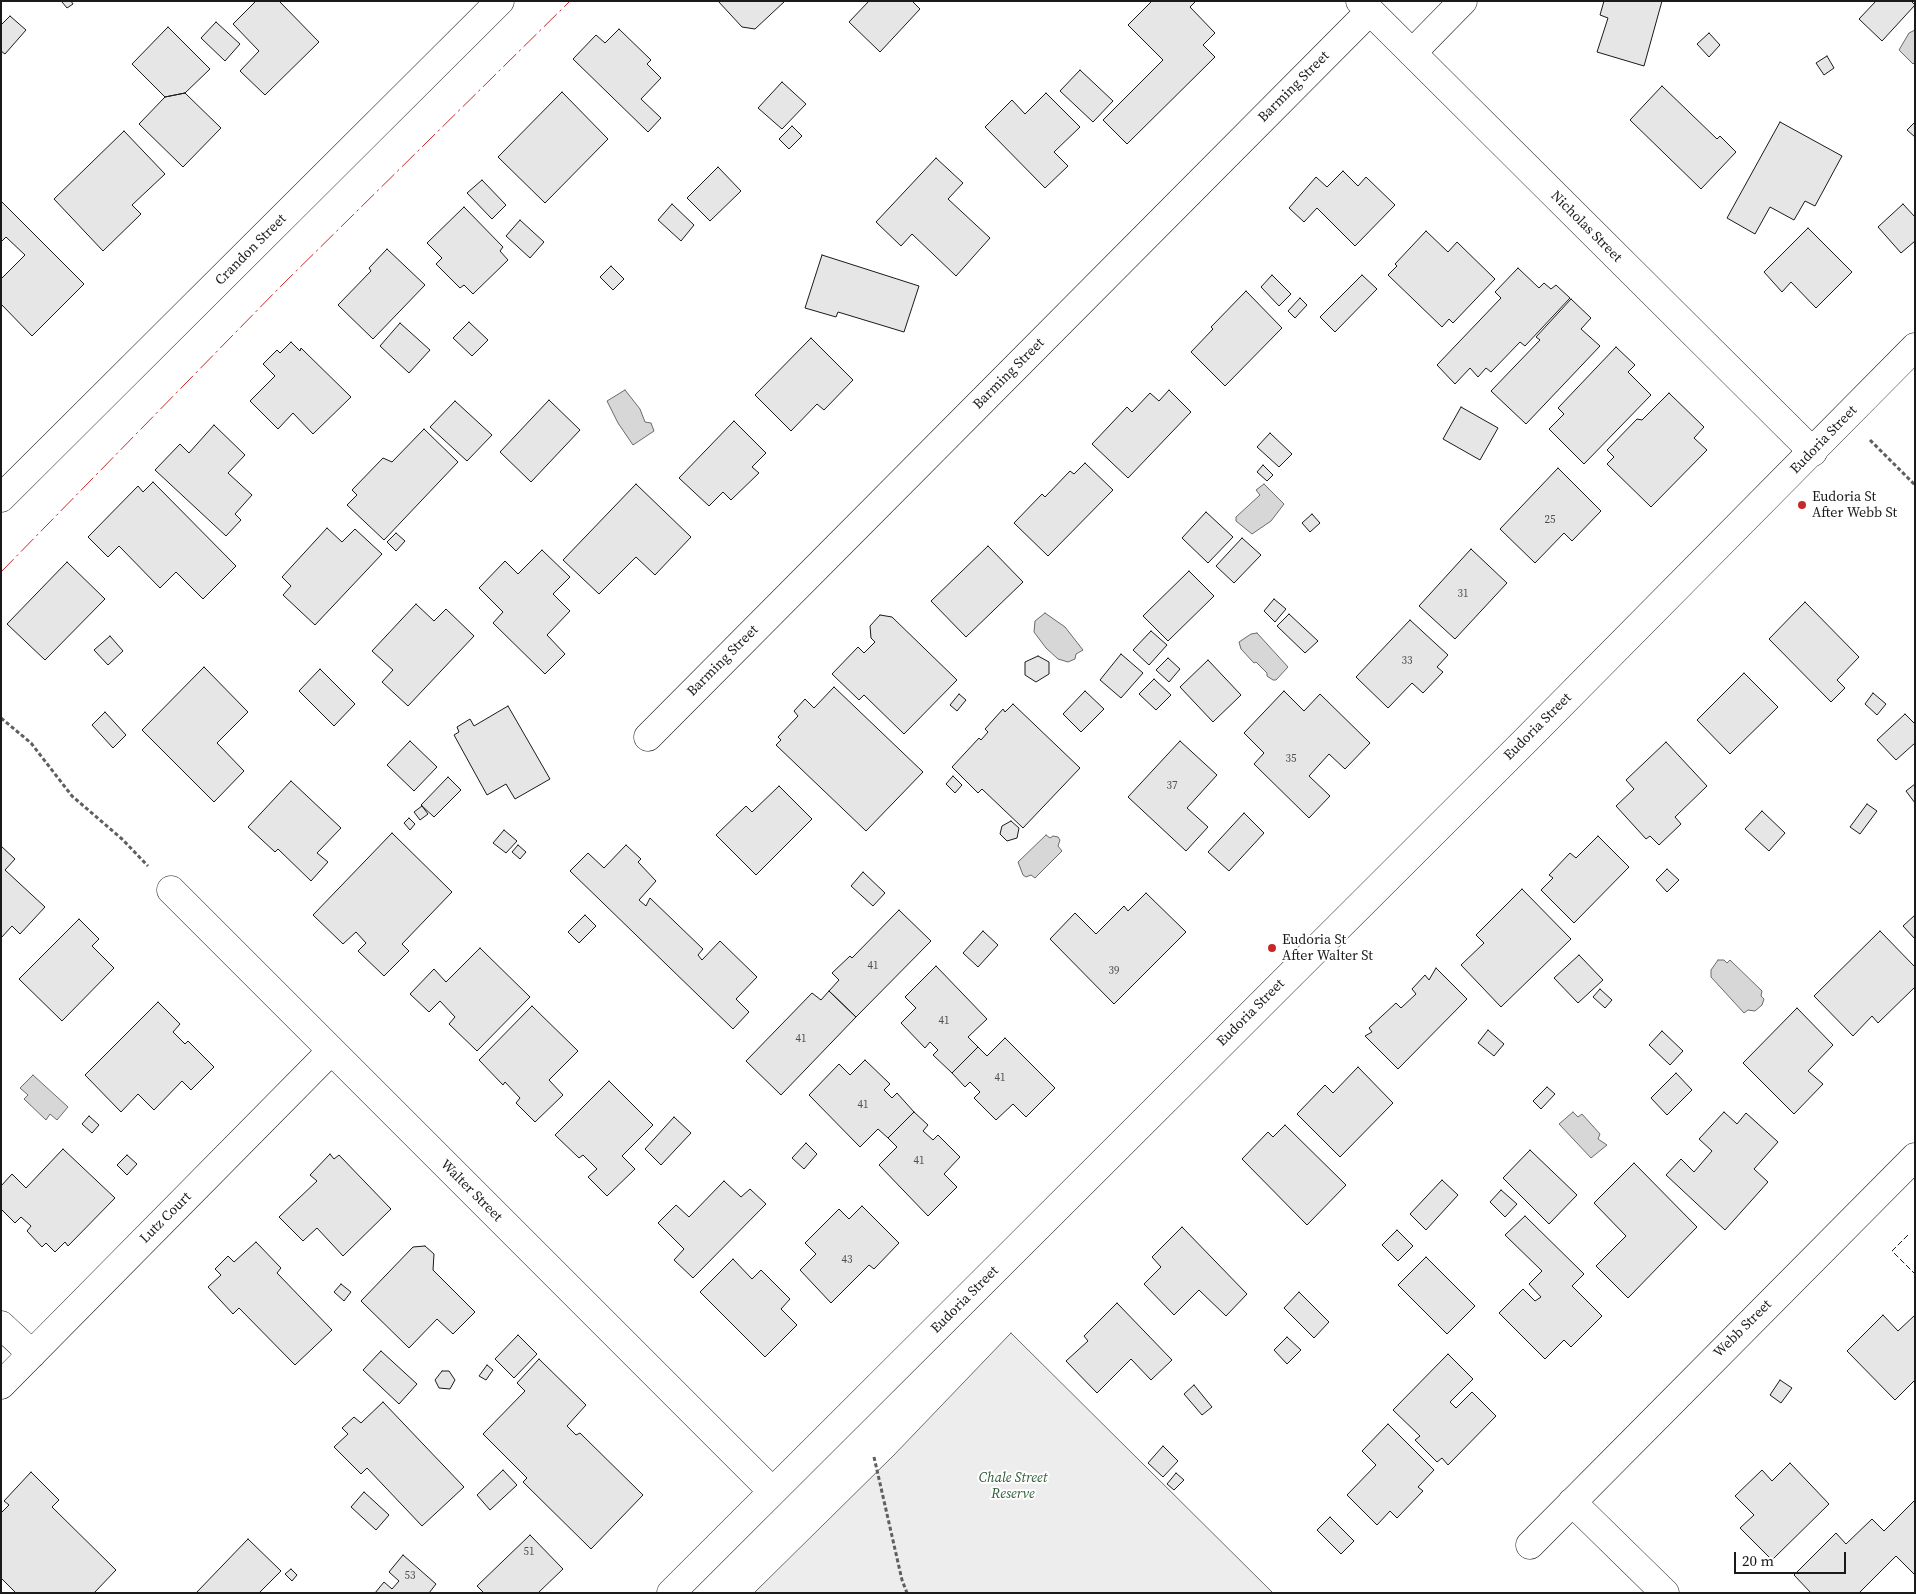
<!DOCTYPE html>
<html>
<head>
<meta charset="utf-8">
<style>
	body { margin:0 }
	#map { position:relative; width:1916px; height:1594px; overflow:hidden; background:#fff; font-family:"Source Serif 4",serif }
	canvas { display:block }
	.frame { position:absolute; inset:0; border:2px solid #1a1a1a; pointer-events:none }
	.scale { position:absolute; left:1734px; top:1552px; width:112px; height:22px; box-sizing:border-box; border:2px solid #1a1a1a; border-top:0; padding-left:6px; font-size:15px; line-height:18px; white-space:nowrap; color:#1a1a1a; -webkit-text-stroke:4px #fff; paint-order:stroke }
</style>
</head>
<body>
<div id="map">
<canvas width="1916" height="1594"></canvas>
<div class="frame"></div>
<div class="scale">20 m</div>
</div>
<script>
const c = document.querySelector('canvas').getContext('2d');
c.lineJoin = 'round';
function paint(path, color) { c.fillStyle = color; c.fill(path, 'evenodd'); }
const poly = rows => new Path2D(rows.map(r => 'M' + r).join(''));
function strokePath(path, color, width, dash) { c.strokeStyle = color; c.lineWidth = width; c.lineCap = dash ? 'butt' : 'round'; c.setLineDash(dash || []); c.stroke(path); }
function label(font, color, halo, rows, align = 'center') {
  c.font = font + ' "Source Serif 4",serif'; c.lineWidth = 4; c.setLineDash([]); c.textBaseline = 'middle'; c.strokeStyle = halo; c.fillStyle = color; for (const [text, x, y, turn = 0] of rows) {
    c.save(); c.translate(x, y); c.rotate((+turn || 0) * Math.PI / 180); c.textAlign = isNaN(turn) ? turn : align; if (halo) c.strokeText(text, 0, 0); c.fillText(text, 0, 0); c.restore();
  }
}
const built = poly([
	[1011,1333,1273,1593,754,1593,894,1455,1011,1333]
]);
paint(built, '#ededed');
strokePath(built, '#6a6a6a', 1);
const water = poly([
	[1915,30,1915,62,1913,64,1899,50,1909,33,1915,30],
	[625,390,640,409,645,422,651,423,654,431,633,445,618,423,607,401,625,390],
	[1264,484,1284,504,1271,521,1252,534,1236,521,1236,517,1260,495,1256,490,1264,484],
	[1045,613,1065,627,1083,650,1076,654,1075,659,1068,662,1058,659,1046,648,1034,632,1035,621,1045,613],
	[1257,633,1288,667,1276,680,1273,680,1267,676,1267,673,1256,662,1254,663,1241,649,1239,642,1251,634,1257,633],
	[1046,835,1050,838,1053,836,1058,837,1060,840,1058,846,1062,851,1035,878,1031,875,1026,877,1023,875,1018,862,1046,835],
	[1718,960,1724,960,1727,963,1730,960,1762,991,1761,996,1764,999,1762,1005,1755,1011,1748,1010,1744,1013,1711,977,1711,970,1718,960],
	[33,1075,68,1107,57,1120,50,1114,46,1120,24,1099,28,1095,20,1088,33,1075],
	[1573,1112,1578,1117,1582,1114,1600,1134,1598,1139,1607,1145,1591,1158,1559,1124,1573,1112]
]);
paint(water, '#d7d7d7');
strokePath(water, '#6a6a6a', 1);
const building = poly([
	[63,1,71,1,73,4,67,8,62,2,63,1],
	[256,1,279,1,319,42,265,95,240,71,259,51,233,24,256,1],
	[718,1,785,1,755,29,742,27,718,1],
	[869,1,912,1,920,9,880,52,849,22,869,1],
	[1152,1,1196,1,1190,7,1215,33,1203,45,1215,57,1127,144,1103,120,1163,60,1128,25,1152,1],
	[1604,1,1662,1,1644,66,1597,52,1608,18,1600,15,1604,1],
	[1876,1,1911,1,1915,5,1882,41,1859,19,1876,1],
	[10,16,26,30,5,54,1,51,1,25,10,16],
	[216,22,240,44,225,61,201,38,216,22],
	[168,27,210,69,185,93,165,97,132,64,168,27],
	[619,29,651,60,647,64,661,78,641,99,661,118,648,132,573,59,596,35,605,43,619,29],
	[1709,33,1720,45,1709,57,1697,44,1709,33],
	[1827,56,1834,68,1824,75,1816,63,1827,56],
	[1080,70,1113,101,1093,122,1060,91,1080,70],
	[782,82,806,104,782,129,758,108,782,82],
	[1662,86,1717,139,1720,136,1736,152,1701,189,1630,120,1662,86],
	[562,92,608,139,545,203,498,157,562,92],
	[185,93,221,128,183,167,139,124,165,97,185,93],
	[1046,93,1080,127,1054,152,1068,166,1045,188,985,127,1012,100,1025,114,1046,93],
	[1780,122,1842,156,1815,206,1805,201,1794,220,1770,207,1755,234,1727,218,1780,122],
	[1915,122,1915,137,1907,130,1915,122],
	[792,126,802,136,789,149,779,139,792,126],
	[124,131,165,174,132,205,141,214,103,251,54,199,124,131],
	[936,158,963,183,948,199,990,238,956,276,912,234,901,246,876,222,936,158],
	[718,167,741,191,710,221,687,198,718,167],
	[1343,171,1358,186,1366,177,1395,205,1355,246,1317,208,1304,222,1289,208,1316,177,1327,187,1343,171],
	[482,180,506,205,492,219,467,193,482,180],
	[1,201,84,284,32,336,1,304,1,279,25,255,6,237,1,242,1,201],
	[672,204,694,225,681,241,658,220,672,204],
	[1903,204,1915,217,1915,241,1901,253,1878,227,1903,204],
	[464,207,503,247,500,251,508,260,473,294,464,285,460,288,436,264,442,258,427,243,464,207],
	[520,220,544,242,530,258,506,236,520,220],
	[1808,228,1852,272,1816,308,1791,282,1782,292,1764,272,1808,228],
	[1426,231,1448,252,1457,242,1495,279,1453,323,1449,319,1442,327,1388,275,1397,266,1395,264,1426,231],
	[387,249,425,285,373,339,338,305,371,271,369,268,387,249],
	[822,255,919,286,904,332,838,312,836,317,805,308,822,255],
	[611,266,624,279,613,290,600,277,611,266],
	[1518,268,1539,288,1544,283,1551,289,1556,285,1570,298,1525,346,1520,342,1491,372,1486,368,1478,377,1470,368,1455,384,1437,365,1501,298,1495,292,1518,268],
	[1272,275,1291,294,1279,306,1261,287,1272,275],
	[1362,275,1377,289,1335,332,1320,317,1362,275],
	[1246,291,1282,328,1225,386,1191,352,1213,329,1211,327,1246,291],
	[1300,298,1307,305,1295,318,1288,311,1300,298],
	[1571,299,1591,318,1581,329,1600,346,1526,424,1491,391,1540,340,1536,337,1571,299],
	[469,322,488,340,472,356,453,338,469,322],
	[400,323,430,350,409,373,380,346,400,323],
	[811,338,853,380,824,410,817,404,791,431,755,395,811,338],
	[291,342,300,351,301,348,351,397,313,434,293,413,278,429,250,401,275,376,263,364,277,350,280,353,291,342],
	[1616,347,1635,365,1628,372,1651,395,1584,464,1549,429,1564,414,1558,408,1616,347],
	[1169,390,1191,412,1128,478,1092,444,1127,407,1132,412,1150,393,1159,401,1169,390],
	[1669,393,1704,427,1694,438,1707,450,1651,507,1607,464,1614,457,1607,450,1637,419,1642,420,1669,393],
	[549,400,580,430,531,482,500,452,549,400],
	[455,401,492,435,467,461,430,427,455,401],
	[1461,407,1498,428,1480,460,1443,439,1461,407],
	[734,421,766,453,752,467,759,473,731,500,723,492,709,506,679,478,734,421],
	[214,425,245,455,228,473,252,495,235,514,241,520,226,536,155,470,180,444,189,453,214,425],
	[424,429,458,462,384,540,347,505,357,495,352,490,383,458,392,462,424,429],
	[1270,433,1292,454,1279,467,1257,447,1270,433],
	[1085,463,1113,490,1048,556,1014,523,1042,494,1045,497,1070,471,1074,474,1085,463],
	[1263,465,1273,475,1267,481,1257,472,1263,465],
	[1558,468,1601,511,1572,541,1564,533,1535,563,1500,529,1558,468],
	[153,482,236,566,203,599,176,572,160,588,119,546,108,557,88,537,138,486,143,492,153,482],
	[636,484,691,537,655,575,636,557,599,594,563,560,636,484],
	[1206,512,1233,537,1208,563,1182,538,1206,512],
	[1312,514,1320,523,1310,532,1302,523,1312,514],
	[327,528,342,542,355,529,382,554,315,625,283,595,291,586,282,577,327,528],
	[396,533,405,541,396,551,387,542,396,533],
	[1242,538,1261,555,1234,583,1216,566,1242,538],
	[988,546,1023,582,966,637,931,601,988,546],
	[1471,549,1507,583,1455,639,1419,606,1471,549],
	[542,550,570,577,553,594,570,611,547,635,565,654,545,674,493,623,503,612,479,588,505,561,518,574,542,550],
	[67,562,105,599,45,660,7,624,67,562],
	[1189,571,1214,596,1168,641,1143,616,1189,571],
	[1274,599,1286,609,1275,622,1264,611,1274,599],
	[1805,602,1859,657,1837,680,1845,688,1831,702,1769,639,1805,602],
	[416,604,434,621,446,609,474,636,408,706,382,682,393,670,372,651,416,604],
	[1289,614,1318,641,1305,653,1277,626,1289,614],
	[880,615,892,617,957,680,904,734,864,695,859,700,832,674,858,647,864,653,875,642,871,638,870,626,880,615],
	[1410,620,1448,655,1437,667,1443,672,1423,693,1412,683,1388,708,1356,677,1410,620],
	[1151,631,1167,645,1149,665,1133,650,1151,631],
	[110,636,123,651,108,665,94,650,110,636],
	[1121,654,1143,673,1121,698,1100,680,1121,654],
	[1038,656,1049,662,1049,674,1036,682,1025,675,1025,662,1038,656],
	[1168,658,1180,669,1169,682,1156,670,1168,658],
	[1208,660,1241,695,1213,722,1180,687,1208,660],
	[204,667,248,712,217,743,244,771,214,802,142,730,204,667],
	[320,669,355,704,334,726,299,691,320,669],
	[1744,673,1778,707,1730,754,1697,720,1744,673],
	[1154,679,1171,695,1156,710,1139,694,1154,679],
	[834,687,923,772,866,831,776,745,781,740,778,737,798,716,794,711,805,699,814,708,834,687],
	[1085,691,1104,709,1081,732,1063,714,1085,691],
	[1284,691,1304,711,1320,694,1370,743,1345,769,1329,754,1309,776,1330,796,1309,818,1254,764,1264,753,1244,733,1284,691],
	[1873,693,1886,704,1877,715,1865,704,1873,693],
	[959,694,966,700,957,711,950,705,959,694],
	[1013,704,1080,768,1023,828,982,789,978,793,952,767,979,738,981,740,988,732,985,729,1003,709,1005,712,1013,704],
	[508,706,550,779,515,799,506,784,487,795,454,735,459,732,457,727,470,719,474,726,508,706],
	[105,712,126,735,113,748,92,725,105,712],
	[1905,714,1915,724,1915,743,1896,760,1877,740,1905,714],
	[410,741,437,767,414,791,387,765,410,741],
	[1180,741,1217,775,1187,808,1208,827,1186,851,1128,797,1180,741],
	[1666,742,1707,786,1675,817,1681,824,1659,845,1650,836,1646,839,1616,806,1634,789,1626,780,1666,742],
	[953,776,962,785,955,793,946,784,953,776],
	[448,777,461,790,434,817,421,805,448,777],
	[291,781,341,828,317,853,328,862,311,881,278,849,275,852,248,827,291,781],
	[1915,784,1915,803,1906,791,1915,784],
	[779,786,812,819,756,875,716,835,746,806,752,812,779,786],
	[1867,804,1877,811,1860,834,1850,827,1867,804],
	[422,806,428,814,420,820,414,812,422,806],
	[1762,811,1785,833,1769,851,1745,829,1762,811],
	[1244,813,1264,833,1229,871,1208,852,1244,813],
	[409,818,415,824,410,830,404,823,409,818],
	[1011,821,1019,828,1017,838,1007,841,1000,834,1002,826,1011,821],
	[504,830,517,841,506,853,493,843,504,830],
	[392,833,452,892,402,944,409,951,384,976,358,951,366,943,356,932,343,944,313,915,392,833],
	[1598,836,1629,867,1574,923,1541,890,1553,878,1549,875,1570,853,1576,858,1598,836],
	[518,845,526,852,520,859,512,852,518,845],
	[626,845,641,859,638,862,656,881,639,900,646,906,650,898,703,949,698,955,702,960,720,941,757,977,736,999,749,1012,733,1029,570,871,588,853,604,868,626,845],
	[1,846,15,859,5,870,45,907,20,934,12,926,1,938,1,846],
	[1667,869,1679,880,1667,892,1656,880,1667,869],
	[863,872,885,893,873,906,851,886,863,872],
	[1522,889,1571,939,1501,1007,1461,965,1484,943,1476,935,1522,889],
	[1146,893,1186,932,1114,1004,1050,939,1075,913,1096,934,1124,906,1128,911,1146,893],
	[899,910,931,941,856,1017,829,991,839,980,832,973,850,956,852,958,899,910],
	[585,915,596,926,579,943,568,932,585,915],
	[1915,915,1915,939,1903,926,1915,915],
	[79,919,99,939,92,946,114,968,62,1021,19,979,79,919],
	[983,931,998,945,978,967,963,953,983,931],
	[1880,931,1915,967,1915,987,1878,1023,1872,1016,1853,1036,1814,996,1880,931],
	[480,948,530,997,477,1051,449,1024,455,1017,440,1001,429,1012,410,994,434,969,446,982,480,948],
	[1579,955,1603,980,1578,1003,1554,978,1579,955],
	[936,966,987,1019,968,1037,978,1047,952,1073,933,1055,938,1050,930,1042,925,1048,901,1023,916,1008,905,997,936,966],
	[1436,968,1467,999,1398,1069,1365,1036,1372,1032,1369,1028,1396,1003,1401,1008,1416,994,1412,989,1425,975,1429,980,1436,968],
	[1600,989,1612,1000,1605,1008,1593,997,1600,989],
	[829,991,856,1017,781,1095,746,1061,812,993,821,1000,829,991],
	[158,1002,180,1024,173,1032,185,1044,188,1041,214,1067,191,1090,182,1081,154,1110,138,1094,121,1112,85,1075,158,1002],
	[532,1006,578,1051,549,1080,563,1095,535,1122,516,1103,520,1098,505,1082,503,1085,479,1060,532,1006],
	[1797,1008,1833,1045,1808,1071,1823,1084,1794,1114,1743,1063,1797,1008],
	[1488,1030,1504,1044,1494,1056,1478,1043,1488,1030],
	[1662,1031,1683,1051,1670,1065,1649,1045,1662,1031],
	[1005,1038,1055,1088,1026,1117,1013,1104,996,1120,974,1098,980,1092,970,1082,965,1087,952,1073,978,1047,987,1056,1005,1038],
	[865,1060,890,1084,884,1090,892,1098,897,1093,914,1112,888,1138,878,1129,860,1147,809,1095,839,1064,850,1075,865,1060],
	[1358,1067,1393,1103,1340,1157,1297,1114,1325,1085,1333,1093,1358,1067],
	[1676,1073,1692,1090,1667,1115,1651,1098,1676,1073],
	[609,1081,653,1125,622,1156,635,1169,607,1196,588,1177,597,1169,583,1155,579,1158,555,1135,609,1081],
	[1547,1087,1555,1094,1541,1109,1533,1101,1547,1087],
	[914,1112,928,1125,923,1131,933,1140,938,1135,960,1157,944,1174,957,1187,928,1216,879,1165,897,1147,888,1138,914,1112],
	[1724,1112,1737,1124,1746,1113,1778,1142,1754,1169,1768,1182,1725,1230,1666,1175,1681,1159,1694,1172,1712,1151,1699,1139,1724,1112],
	[89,1116,99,1125,92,1133,82,1124,89,1116],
	[674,1117,691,1133,661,1165,645,1149,674,1117],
	[1285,1125,1346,1185,1307,1225,1242,1159,1268,1132,1273,1137,1285,1125],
	[806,1143,817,1154,804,1169,792,1158,806,1143],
	[63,1149,115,1198,68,1246,65,1242,55,1252,46,1243,42,1247,27,1231,31,1226,21,1217,15,1223,1,1209,1,1186,12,1174,26,1188,63,1149],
	[1530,1150,1577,1195,1549,1224,1503,1178,1530,1150],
	[330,1154,334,1159,339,1155,391,1209,343,1256,317,1228,303,1241,279,1217,317,1181,310,1175,330,1154],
	[127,1155,137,1164,127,1175,117,1165,127,1155],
	[1634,1163,1697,1227,1628,1298,1596,1266,1626,1236,1594,1203,1634,1163],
	[1442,1180,1458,1195,1426,1230,1410,1214,1442,1180],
	[724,1181,741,1197,750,1189,766,1204,693,1278,674,1260,684,1249,658,1223,676,1205,689,1217,724,1181],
	[1501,1190,1517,1204,1505,1217,1490,1202,1501,1190],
	[862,1206,899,1243,874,1269,869,1265,831,1303,800,1270,816,1254,805,1243,839,1209,849,1219,862,1206],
	[1525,1216,1584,1274,1572,1286,1602,1316,1571,1347,1564,1340,1545,1359,1499,1313,1523,1289,1535,1301,1541,1297,1529,1284,1542,1271,1505,1235,1525,1216],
	[1182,1227,1247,1294,1226,1316,1199,1290,1174,1315,1144,1284,1161,1267,1152,1257,1182,1227],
	[1397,1230,1413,1246,1398,1261,1382,1245,1397,1230],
	[256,1242,281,1268,277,1273,332,1330,295,1365,239,1308,233,1314,208,1287,221,1275,215,1269,228,1256,234,1262,256,1242],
	[425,1246,434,1254,433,1270,475,1312,453,1334,437,1319,409,1348,361,1301,413,1247,425,1246],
	[1426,1257,1475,1306,1447,1334,1398,1285,1426,1257],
	[733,1259,752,1279,761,1270,790,1299,781,1309,797,1325,765,1357,700,1292,733,1259],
	[341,1284,351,1292,344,1301,334,1292,341,1284],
	[1299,1292,1329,1322,1314,1338,1284,1308,1299,1292],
	[1117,1303,1172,1360,1151,1380,1131,1359,1097,1393,1066,1361,1088,1341,1084,1336,1117,1303],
	[1883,1315,1898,1331,1915,1315,1915,1380,1895,1400,1847,1351,1883,1315],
	[518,1335,537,1354,514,1378,495,1359,518,1335],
	[1287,1337,1301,1350,1287,1364,1274,1350,1287,1337],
	[381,1351,417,1384,399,1404,363,1370,381,1351],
	[1448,1354,1473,1379,1450,1402,1456,1408,1472,1392,1496,1416,1448,1465,1442,1458,1437,1462,1415,1440,1420,1436,1393,1410,1448,1354],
	[539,1359,586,1405,567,1426,576,1435,580,1433,643,1495,591,1549,523,1482,527,1478,483,1434,525,1391,517,1383,539,1359],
	[487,1365,493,1370,486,1380,479,1376,487,1365],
	[442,1371,449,1371,455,1380,450,1389,439,1388,435,1380,442,1371],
	[1780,1380,1792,1388,1781,1403,1770,1395,1780,1380],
	[1194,1385,1212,1407,1202,1415,1184,1394,1194,1385],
	[383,1402,464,1487,422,1526,367,1468,361,1474,334,1447,348,1434,342,1428,354,1417,361,1423,383,1402],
	[1388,1424,1434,1470,1418,1487,1423,1491,1397,1518,1390,1511,1377,1525,1347,1495,1376,1465,1362,1451,1388,1424],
	[1163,1446,1178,1461,1163,1477,1148,1463,1163,1446],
	[1790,1463,1829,1504,1772,1560,1740,1528,1754,1515,1735,1496,1762,1470,1772,1481,1790,1463],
	[503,1470,517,1485,490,1510,477,1495,503,1470],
	[31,1472,59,1500,52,1507,116,1570,94,1593,16,1593,1,1578,1,1513,9,1505,4,1501,31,1472],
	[1176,1473,1184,1480,1174,1490,1167,1484,1176,1473],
	[364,1492,389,1515,376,1530,351,1507,364,1492],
	[1915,1500,1915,1575,1896,1556,1859,1593,1811,1593,1794,1575,1836,1533,1846,1544,1872,1519,1884,1531,1915,1500],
	[1330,1517,1354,1541,1341,1554,1317,1530,1330,1517],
	[530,1535,563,1569,538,1593,484,1593,477,1586,530,1535],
	[248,1539,281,1571,259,1593,196,1593,248,1539],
	[403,1555,436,1584,429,1593,375,1593,384,1582,392,1589,399,1581,389,1572,403,1555],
	[291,1569,297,1575,292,1581,285,1574,291,1569]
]);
paint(building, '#e6e6e6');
strokePath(building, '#1a1a1a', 1);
const minor = poly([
	[1360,1,1813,452],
	[1412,53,1463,1],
	[1,498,500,1],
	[648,737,1370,11],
	[171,890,772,1491],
	[1,1325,32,1354],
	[1,1385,331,1051],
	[1572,1502,1665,1593],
	[1530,1545,1915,1157]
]);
const secondary = poly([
	[671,1593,1526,740,1915,347]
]);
strokePath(minor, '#1a1a1a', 29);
strokePath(secondary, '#1a1a1a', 29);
strokePath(poly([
	[1870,440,1915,485],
	[1,718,31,743,72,796,122,839,148,866],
	[874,1457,902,1580,907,1593]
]), '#5f5f5f', 3, [4, 2.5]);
strokePath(minor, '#fff', 28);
strokePath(secondary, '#fff', 28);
strokePath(poly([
	[1908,1235,1892,1251,1915,1274]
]), '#1a1a1a', 1, [6, 2.5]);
strokePath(poly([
	[1,572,280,287,570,1]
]), '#c62828', 1, [18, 4, 2.5, 4]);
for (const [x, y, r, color] of [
	[1802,505,5,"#c62828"],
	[1272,948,5,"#c62828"]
]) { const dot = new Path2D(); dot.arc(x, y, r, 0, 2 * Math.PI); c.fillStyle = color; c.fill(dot); strokePath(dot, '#fff', 2); }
label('11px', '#4d4d4d', null, [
	["25",1550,520],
	["31",1463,594],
	["33",1407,661],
	["35",1291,759],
	["37",1172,786],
	["41",873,966],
	["39",1114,971],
	["41",944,1021],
	["41",801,1039],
	["41",1000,1078],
	["41",863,1105],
	["41",919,1161],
	["43",847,1260],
	["51",529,1552],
	["53",410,1576]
]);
label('14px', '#1a1a1a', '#fff', [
	["Barming Street",1294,87,-45],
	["Nicholas Street",1586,227,45],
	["Crandon Street",251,250,-45],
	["Barming Street",1009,374,-45],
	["Eudoria Street",1824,440,-46],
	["Barming Street",723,661,-45],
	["Eudoria Street",1538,727,-45],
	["Eudoria Street",1251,1013,-45],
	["Walter Street",471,1191,45],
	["Lutz Court",166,1218,-45],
	["Eudoria Street",965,1300,-45],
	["Webb Street",1743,1329,-45]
]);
label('14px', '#1a1a1a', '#fff', [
	["Eudoria St",1812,497],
	["After Webb St",1812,513],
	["Eudoria St",1282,940],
	["After Walter St",1282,956]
], 'left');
label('italic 14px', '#2b5a34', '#fff', [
	["Chale Street",1013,1478],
	["Reserve",1013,1494]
]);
</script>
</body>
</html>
